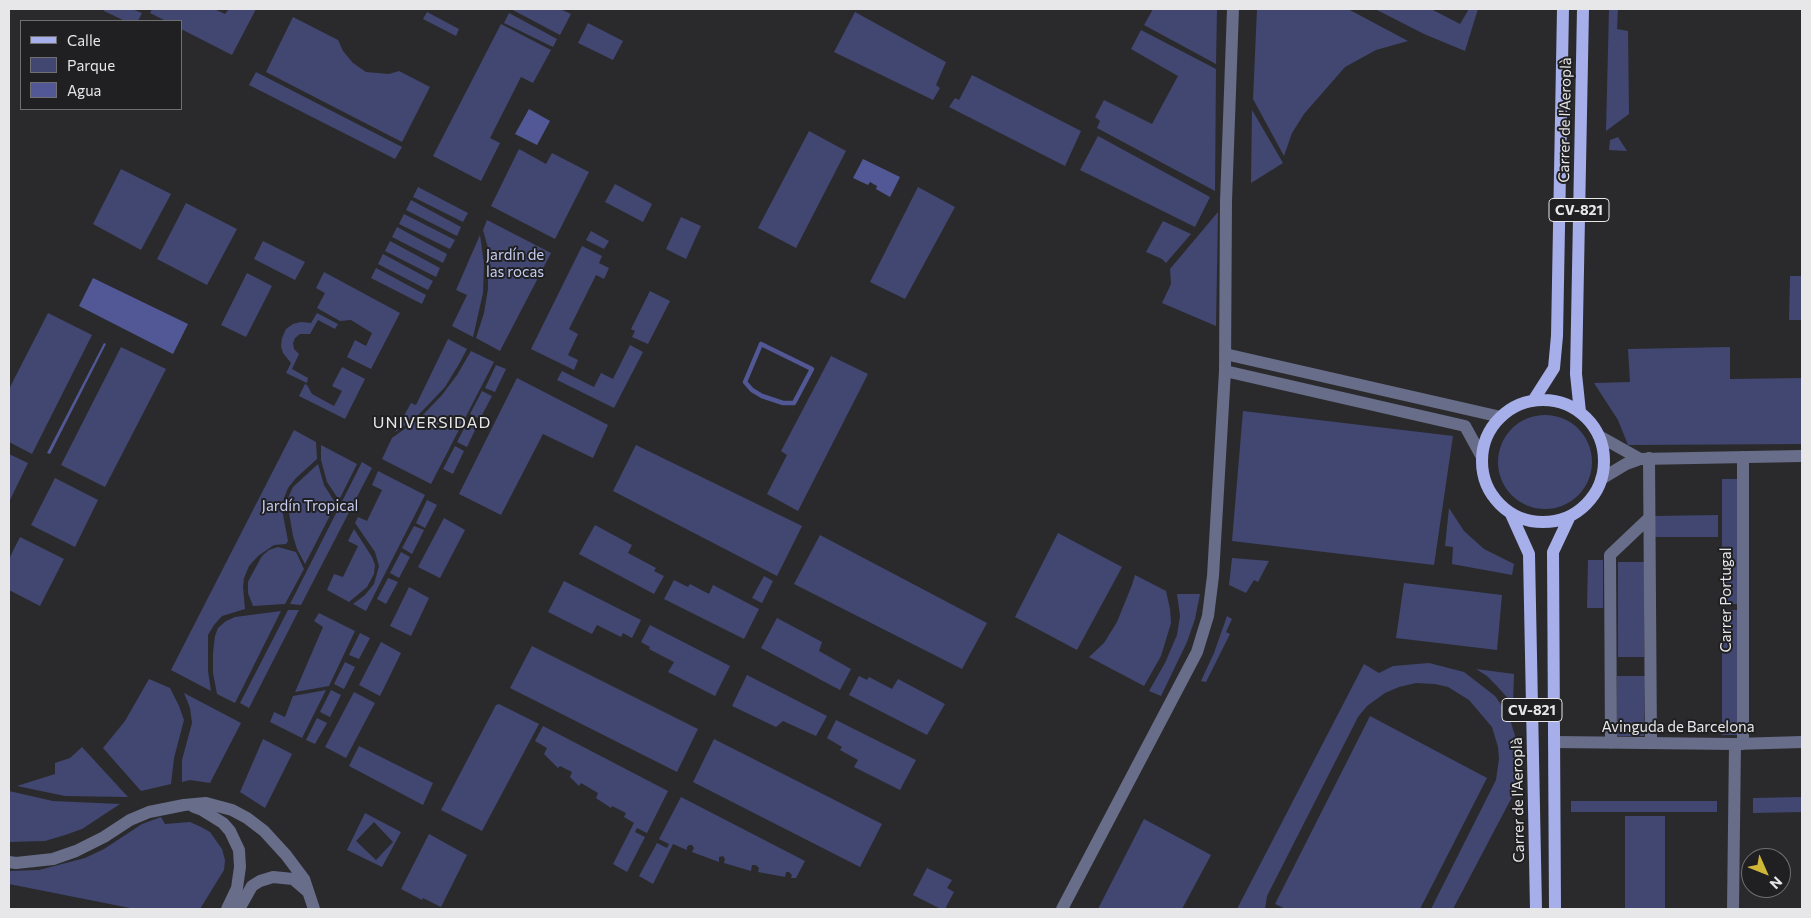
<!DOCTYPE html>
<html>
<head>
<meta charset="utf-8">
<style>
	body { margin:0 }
	#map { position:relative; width:1811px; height:918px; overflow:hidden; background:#2a2a2d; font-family:Commissioner,sans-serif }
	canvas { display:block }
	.frame { position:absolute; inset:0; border:10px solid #e7e7e9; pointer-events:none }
	.legend { position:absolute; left:20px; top:20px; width:162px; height:90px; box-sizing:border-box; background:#202023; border:1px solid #707072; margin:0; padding:6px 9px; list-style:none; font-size:15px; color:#e7e7e9 }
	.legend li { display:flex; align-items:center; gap:10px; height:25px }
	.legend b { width:25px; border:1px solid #707072 }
	.north { position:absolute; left:1741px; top:848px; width:50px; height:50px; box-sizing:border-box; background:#202023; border:1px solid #707072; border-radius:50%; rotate:134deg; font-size:14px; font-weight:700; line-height:20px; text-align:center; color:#e7e7e9 }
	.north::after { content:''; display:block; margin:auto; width:18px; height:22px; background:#d1b736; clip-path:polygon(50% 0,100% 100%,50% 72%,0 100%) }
</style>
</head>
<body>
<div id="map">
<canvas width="1811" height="918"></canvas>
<div class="frame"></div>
<ul class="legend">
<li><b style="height:6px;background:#a6afe9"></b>Calle</li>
<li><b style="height:14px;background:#414771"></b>Parque</li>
<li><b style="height:14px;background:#515895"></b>Agua</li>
</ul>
<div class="north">N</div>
</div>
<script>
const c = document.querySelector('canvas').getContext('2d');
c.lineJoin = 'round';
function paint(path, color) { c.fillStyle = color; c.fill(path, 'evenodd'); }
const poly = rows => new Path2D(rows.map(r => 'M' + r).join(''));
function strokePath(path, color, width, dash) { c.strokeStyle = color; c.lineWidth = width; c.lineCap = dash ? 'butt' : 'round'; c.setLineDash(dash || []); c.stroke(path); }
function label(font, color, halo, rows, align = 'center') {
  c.font = font + ' Commissioner,sans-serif'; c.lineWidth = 4; c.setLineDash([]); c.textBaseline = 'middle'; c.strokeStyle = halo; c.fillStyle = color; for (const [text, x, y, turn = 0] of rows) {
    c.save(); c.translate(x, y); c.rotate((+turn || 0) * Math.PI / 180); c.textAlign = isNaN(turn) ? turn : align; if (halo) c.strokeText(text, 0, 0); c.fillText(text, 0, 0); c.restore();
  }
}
paint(poly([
	[104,9,132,9,142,13,138,21,125,21,104,11],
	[152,9,214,9,225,14,229,9,256,9,232,55,181,29,181,21,166,21,150,13],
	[511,9,560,9,571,14,560,35],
	[1153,9,1217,9,1216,64,1144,25],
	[1257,9,1348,9,1408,41,1376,50,1345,67,1304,114,1292,133,1284,156,1253,99],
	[1375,9,1431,9,1460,24,1469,9,1478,9,1465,51,1424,34],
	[1609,9,1618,9,1617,29,1628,31,1629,114,1606,131],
	[427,12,459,29,456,36,423,19],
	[855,12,946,62,936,85,940,88,933,100,834,52],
	[509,13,557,39,553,47,504,23],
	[293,17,338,40,343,51,353,63,366,72,389,74,399,71,430,87,402,142,266,72],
	[588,23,623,41,613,60,578,43],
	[501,24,551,50,533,83,521,77,490,138,500,143,481,181,433,156],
	[1141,30,1216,69,1215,191,1097,128,1100,121,1095,117,1104,100,1152,124,1178,76,1131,49],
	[256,72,402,147,395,159,249,85],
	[972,75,1081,131,1065,166,949,107,955,98,959,100],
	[1252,110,1283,163,1251,183],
	[809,131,846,151,796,248,758,228],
	[1098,136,1210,197,1195,227,1080,170],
	[1618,137,1627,151,1609,150,1610,140],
	[519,149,546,164,552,153,589,172,555,239,491,206],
	[121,169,171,194,141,250,93,224],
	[615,184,652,204,643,222,605,202],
	[418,187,468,213,463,222,413,197],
	[918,187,955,207,905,299,870,282],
	[411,200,461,227,457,236,406,210],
	[186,203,237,229,207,285,157,259],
	[1218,212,1216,326,1162,303,1171,284,1170,269],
	[404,214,455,240,450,249,399,224],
	[681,217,701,226,686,259,666,249],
	[487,220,551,253,500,351,476,338,484,313,488,289,488,248,483,230],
	[1163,221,1191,234,1166,263,1162,259,1146,252],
	[397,227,447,254,443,263,392,237],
	[591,231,609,241,604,249,586,240],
	[480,235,484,264,483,293,473,337,452,326,467,295,456,290],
	[263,241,305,262,295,280,254,259],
	[390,241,440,268,436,277,385,251],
	[582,246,602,256,599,263,609,268,604,279,596,275,569,329,578,334,568,355,578,360,574,370,531,349],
	[383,254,433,281,428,290,378,264],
	[376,268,426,295,422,304,371,278],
	[324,272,400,313,371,369,347,357,355,340,366,346,372,333,351,320,340,321,317,308,325,293,316,288],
	[247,273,272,286,246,337,221,325],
	[1790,276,1802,276,1802,320,1789,320],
	[650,291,670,301,648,344,632,337,635,331,631,329],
	[48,313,92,335,32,454,9,442,9,389],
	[317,313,338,324,335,329,318,320,310,334,300,334,295,338,293,343,294,349,299,354,292,369,308,378,307,383,286,373,291,363,283,353,281,346,282,338,286,329,293,324,301,322,311,323],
	[448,339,467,349,459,364,445,387,428,405,412,421,395,432,411,403,416,405],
	[630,345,643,352,614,408,557,380,562,371,594,387,601,373,613,379],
	[121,347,166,369,105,487,61,465],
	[1730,347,1730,379,1802,378,1802,444,1628,445,1618,420,1594,383,1630,382,1628,349],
	[471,351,494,362,431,484,382,459,392,438,421,417,442,395,457,375],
	[831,356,868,374,798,511,767,494,787,455,781,451],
	[496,365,506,369,495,392,485,388],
	[342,367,365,379,345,419,299,396,305,384,307,385,312,394,334,406,342,391,332,386],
	[517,378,608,425,593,458,543,434,501,515,459,494],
	[482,391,492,396,480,419,470,414],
	[1243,411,1453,436,1434,565,1232,541],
	'1498 462a47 47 0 1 1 94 0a47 47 0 1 1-94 0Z',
	[469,419,478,424,467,447,457,442],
	[294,430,316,442,317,459,296,478,288,488,284,498,282,509,288,541,286,544,274,545,258,556,249,566,244,578,243,587,245,609,222,616,214,625,208,635,208,671,211,691,171,670],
	[321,445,357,464,339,500,327,482,321,460],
	[636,445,802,526,777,576,613,491],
	[455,446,464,451,453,474,443,469],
	[9,454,28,463,9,502],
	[362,462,372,468,301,605,290,604],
	[318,464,324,485,336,504,305,564,297,549,293,536,288,507,288,498,293,487],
	[378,471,425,495,366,611,353,604,365,595,374,584,379,566,375,552,355,523,358,517,367,521,382,490,372,485],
	[55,478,98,500,75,547,31,525],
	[1722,479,1739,479,1740,604,1722,604],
	[427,500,437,505,425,528,416,523],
	[1449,508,1464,531,1484,549,1514,564,1512,575,1452,564,1453,547,1445,546],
	[1718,515,1718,537,1655,537,1655,516],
	[444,518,465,530,440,578,418,567],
	[595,525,632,545,628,553,656,568,654,571,664,576,654,594,579,554],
	[414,526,424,530,412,554,402,548],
	[354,529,372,557,375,565,374,574,367,587,349,602,327,590,334,574,343,577,358,546,348,541],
	[1058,533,1122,567,1077,650,1015,617],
	[820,535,987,623,962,669,794,584],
	[20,537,64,559,40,606,9,590,9,559],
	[278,547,296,552,304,569,285,604,253,606,248,593,248,582,251,576,262,556,269,550],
	[401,552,410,557,399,578,390,573],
	[1232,558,1269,561,1258,582,1254,580,1246,593,1229,585],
	[1588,560,1603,560,1603,608,1587,608],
	[1618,562,1645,562,1644,657,1618,657],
	[1135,575,1166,591,1170,609,1171,623,1161,656,1144,686,1089,657,1104,643,1117,622,1132,585],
	[764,576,773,581,762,603,752,598],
	[388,578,398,582,386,604,377,599],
	[674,580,688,587,690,584,709,594,713,585,759,609,744,639,664,599],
	[564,581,641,620,632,638,623,633,621,637,597,625,592,634,548,612],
	[1404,583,1502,595,1497,650,1396,638],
	[409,587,429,598,411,636,390,626],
	[1177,594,1200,594,1195,619,1187,642,1161,696,1149,691,1165,663,1177,635,1180,616],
	[288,610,299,610,249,708,240,703],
	[1722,610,1740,610,1740,735,1722,735],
	[281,611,235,703,217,694,213,673,213,653,215,636,218,628,226,621,235,617],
	[319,613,355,631,329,686,295,692,323,627,314,621],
	[1227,616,1232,619,1226,632,1230,634,1206,682,1201,681,1214,653],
	[777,618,822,642,819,651,851,669,840,690,761,648],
	[650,625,730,666,715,696,668,672,674,662,649,649,650,647,641,642],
	[360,633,370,638,359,659,349,655],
	[381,642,401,653,380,696,359,685],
	[532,646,698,729,677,772,510,688],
	[345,662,355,667,344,689,334,684],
	[1429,663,1464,672,1495,696,1509,716,1516,739,1519,768,1512,797,1453,909,1431,909,1496,780,1499,759,1498,747,1492,727,1469,700,1448,687,1435,684,1416,683,1399,687,1385,693,1367,706,1358,717,1267,896,1265,909,1237,909,1364,664,1379,673,1393,666],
	[1476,669,1514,674,1513,704,1496,685,1487,676],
	[747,675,827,716,816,736,783,721,776,727,732,706],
	[859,676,867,680,869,677,892,689,898,679,945,704,927,735,849,695],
	[1617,676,1645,676,1644,736,1617,736],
	[149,679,170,688,179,706,184,720,174,758,171,784,141,791,103,748,125,721],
	[326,690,302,738,270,722,274,712,285,717,293,696],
	[331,690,341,695,330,717,320,712],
	[354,692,375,703,346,758,325,747],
	[184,693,241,723,210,783,190,780,182,782,182,760,192,723,190,708],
	[499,704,539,724,482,831,441,810,496,705],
	[1370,716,1487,778,1420,909,1286,909,1275,904],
	[317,718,327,723,315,744,306,740],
	[836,720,916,760,900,790,854,767,858,760,840,750,842,747,827,738],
	[543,726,668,791,647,833,637,828,635,832,645,837,627,872,613,864,634,823,624,817,626,813,612,806,611,808,596,798,598,793,581,783,579,786,570,777,572,772,560,766,558,768,544,754,547,748,535,741],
	[263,739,292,754,265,808,240,792],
	[714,739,882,824,860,867,693,782],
	[359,746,433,783,423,805,349,766],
	[82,747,128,797,65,796,17,786,55,774,55,763,70,758],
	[9,791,53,801,120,804,82,829,65,835,45,841,9,842],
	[681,797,805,861,796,878,791,878,792,875,789,872,786,872,785,877,758,872,759,868,756,865,752,865,751,871,724,863,725,859,723,856,719,857,719,862,692,852,694,848,692,845,689,845,687,847,687,850,673,844,653,884,639,876,657,843,667,848,669,844,659,839],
	[1802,797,1802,812,1753,813,1753,798],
	[1571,801,1717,801,1717,812,1571,812],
	[365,813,401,832,382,867,347,850],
	[374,822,393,842,376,860,356,841],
	[1625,816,1665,816,1665,909,1625,909],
	[161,817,165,824,190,822,201,827,210,832,222,849,225,860,224,870,200,909,135,909,9,884,9,871,39,870,85,858,104,849,142,824],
	[1144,819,1211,855,1182,909,1098,909],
	[429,834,467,855,441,907,423,898,422,900,401,889],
	[927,868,952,880,947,888,954,892,945,909,941,909,913,895]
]), '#414771');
paint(poly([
	[529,109,550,121,537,145,515,134],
	[863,159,900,177,890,197,876,189,877,186,870,182,868,185,853,178],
	[93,278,188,324,173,354,79,306],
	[104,343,106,344,50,454,47,453]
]), '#515895');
strokePath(poly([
	[761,344,812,369,794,403,783,403,762,396,752,390,745,382,761,344]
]), '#515895', 4.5);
strokePath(poly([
	[1225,354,1501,417],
	[1225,371,1465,426,1482,457],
	[1599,436,1640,459],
	[1743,457,1743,744],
	[1649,458,1651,742],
	[1601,479,1626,464,1640,459,1802,456],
	[1554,742,1735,744,1802,742],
	[1611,743,1610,555,1649,518],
	[194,807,202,810,223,823,230,831,239,850,240,867,237,888,227,909],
	[9,862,16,863,53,859,76,851,104,837,130,820,149,812,184,805,206,803,232,810,247,818,264,831,286,855,304,879,314,909],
	[239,909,252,886,260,881,273,877,293,879,307,891],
	[1062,909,1197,652,1208,616,1213,576,1225,371,1226,201,1233,9],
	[1733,909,1735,744]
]), '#686d89', 12);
strokePath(poly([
	'1482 461a61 61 0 1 1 122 0a61 61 0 1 1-122 0Z',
	[1533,401,1554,368,1557,336,1563,9],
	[1580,412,1576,374,1583,9],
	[1511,514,1529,554,1536,909],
	[1555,909,1553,552,1570,516]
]), '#a6afe9', 12);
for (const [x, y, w] of [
	[1579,210,60],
	[1532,710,60]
]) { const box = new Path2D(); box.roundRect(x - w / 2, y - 11.5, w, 23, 4); c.fillStyle = '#202023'; c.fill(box); strokePath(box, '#e7e7e9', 1); }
label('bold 14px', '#e7e7e9', null, [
	["CV-821",1579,210],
	["CV-821",1532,710]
]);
label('15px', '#e7e7e9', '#202023', [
	["Carrer de l'Aeroplà",1565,120,-89],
	["Carrer Portugal",1726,600,-90],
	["Avinguda de Barcelona",1678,727],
	["Carrer de l'Aeroplà",1518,800,-91]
]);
label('15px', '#c4cbef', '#202023', [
	["Jardín de",515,255],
	["las rocas",515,272],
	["Jardín Tropical",310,506]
]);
c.letterSpacing = '1px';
label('16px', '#e7e7e9', '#202023', [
	["UNIVERSIDAD",432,423]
]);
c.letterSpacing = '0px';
</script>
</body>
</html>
